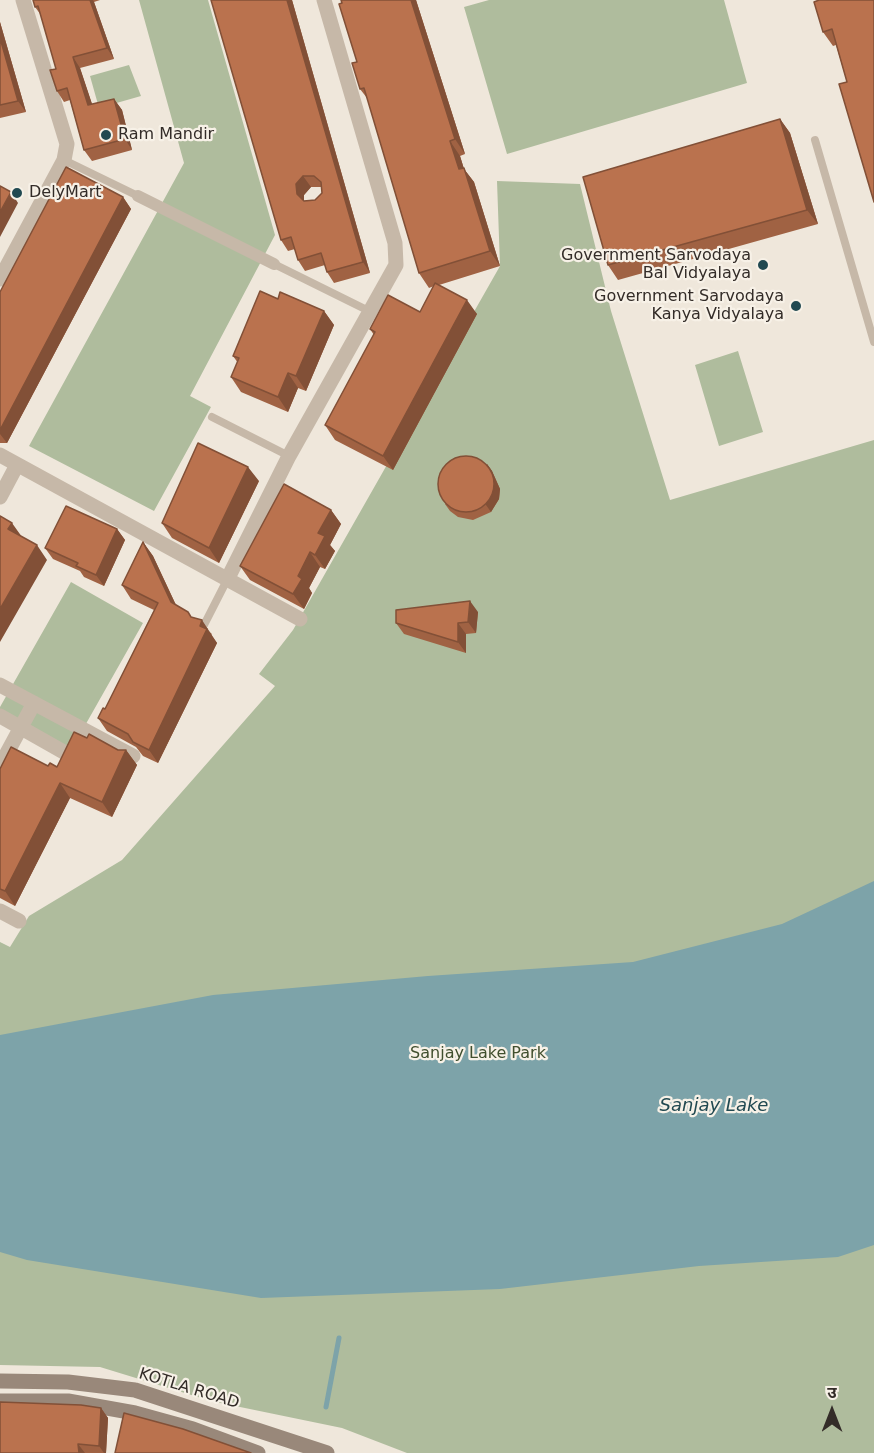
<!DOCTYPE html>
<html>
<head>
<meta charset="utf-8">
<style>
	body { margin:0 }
	#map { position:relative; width:874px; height:1453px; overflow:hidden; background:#efe7db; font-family:"DejaVu Sans","Noto Sans Devanagari",sans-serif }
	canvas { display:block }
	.north { position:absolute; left:802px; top:1381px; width:60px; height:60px; -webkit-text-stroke:4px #f7f1e7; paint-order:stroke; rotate:0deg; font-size:16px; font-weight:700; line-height:24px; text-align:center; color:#332c28 }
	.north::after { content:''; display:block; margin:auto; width:21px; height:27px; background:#332c28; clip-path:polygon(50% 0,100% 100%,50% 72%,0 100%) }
</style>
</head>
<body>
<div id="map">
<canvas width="874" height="1453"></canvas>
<div class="north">उ</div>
</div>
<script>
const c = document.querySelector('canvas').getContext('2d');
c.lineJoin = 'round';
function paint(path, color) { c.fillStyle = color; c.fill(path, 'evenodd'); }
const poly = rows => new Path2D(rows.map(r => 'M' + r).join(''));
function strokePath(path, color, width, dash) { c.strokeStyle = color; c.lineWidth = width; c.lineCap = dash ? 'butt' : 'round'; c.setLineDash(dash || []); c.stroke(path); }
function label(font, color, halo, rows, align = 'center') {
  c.font = font + ' "DejaVu Sans",sans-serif'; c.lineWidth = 4.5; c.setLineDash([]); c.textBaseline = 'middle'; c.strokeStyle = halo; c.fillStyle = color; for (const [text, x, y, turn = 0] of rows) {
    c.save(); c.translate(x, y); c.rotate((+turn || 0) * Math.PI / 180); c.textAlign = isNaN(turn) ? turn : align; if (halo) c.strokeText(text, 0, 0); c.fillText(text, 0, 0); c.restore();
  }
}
paint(poly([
	[139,0,208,0,275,235,190,396,211,407,154,511,29,446,184,163],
	[489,0,724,0,747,83,507,154,464,7],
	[129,65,141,96,99,108,90,76],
	[497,181,580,184,611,311,670,500,874,440,874,1453,407,1453,342,1428,211,1401,100,1367,0,1365,0,942,10,947,29,916,122,860,275,686,259,674,293,630,500,266],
	[738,351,763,432,719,446,695,365],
	[71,582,143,623,70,752,0,713,0,707]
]), '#afbc9d');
paint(poly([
	[874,881,874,1245,838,1257,699,1266,500,1289,261,1298,27,1260,0,1252,0,1035,213,995,428,976,633,962,782,924]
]), '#7da3a9');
strokePath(poly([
	[326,1407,339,1338]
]), '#7da3a9', 5);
strokePath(poly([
	[815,140,874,342],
	[64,160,138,196],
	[274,264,371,312],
	[212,417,289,456],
	[204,625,228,578]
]), '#c6b8a8', 8);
strokePath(poly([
	[138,196,274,264]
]), '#c6b8a8', 12);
strokePath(poly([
	[0,279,64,160,67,144,23,0],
	[0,455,300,619],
	[0,497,17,465],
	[228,578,289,456,396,265,395,243,324,0],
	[0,685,133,756],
	[0,716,69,755],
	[0,766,34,703],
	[0,911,19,921]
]), '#c6b8a8', 15);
strokePath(poly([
	[0,1381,68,1382,135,1390,327,1453],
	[0,1401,68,1401,135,1413,193,1429,258,1453]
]), '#99887a', 15);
paint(poly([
	[33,0,100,0,94,2,114,59,80,68,92,104,114,99,122,110,132,150,92,161,84,150,70,100,64,102,57,91,56,69,41,15,35,7],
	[292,0,370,273,334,283,327,272,325,265,305,271,298,260,295,249,288,251,281,240],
	[311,187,321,187,322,193,315,200,304,201,304,195],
	[341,0,416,0,465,154,460,156,464,169,474,182,500,266,439,285,477,314,393,470,335,440,325,425,374,335,370,329,420,312,434,286,429,288,419,273,367,98,360,89,357,62],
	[874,0,847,82,836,45,833,46,823,32],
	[0,22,26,112,0,118],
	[780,119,790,133,818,224,618,280,608,265],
	[123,197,131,209,7,443,0,443,0,292],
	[278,299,324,311,334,325,306,391,298,388,288,412,241,392,231,377,238,363,233,356],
	[487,464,492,471,500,489,499,499,491,512,473,520,458,517,450,511,445,504],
	[259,481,219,563,172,538,162,523],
	[331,510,341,524,330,545,335,551,325,569,320,567,309,588,312,593,304,609,250,580,240,566],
	[117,529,125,540,104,586,84,577,80,571,53,559,45,548],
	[143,542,153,556,176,605,212,634,211,635,217,643,158,763,143,756,136,747,107,731,98,718,105,709,154,610,131,599,122,585],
	[478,612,476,633,466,634,466,653,404,634,396,623],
	[87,738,118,750,126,750,137,765,112,817,70,798,15,906,0,898,0,769,48,766,57,767],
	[101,1408,108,1418,106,1453,0,1453]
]), '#a06243');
paint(poly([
	[90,0,93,0,94,2,114,59,107,48],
	[287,0,292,0,370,273,363,262],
	[411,0,416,0,465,154,455,139],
	[0,22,26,112,18,101,0,38],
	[73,57,80,68,96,116,88,105],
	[114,99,122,110,132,150,125,139],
	[780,119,790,133,818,224,807,210],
	[450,141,460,156,464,169,474,182,500,266,490,251,459,169],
	[303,176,311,187,304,195,304,205,297,194,296,184],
	[11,192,18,203,0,237,0,212],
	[123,197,131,209,7,443,0,434,0,430],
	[467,300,477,314,393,470,383,456],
	[324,311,334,325,306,391,296,376],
	[288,373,298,388,288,412,278,397],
	[487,464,492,471,500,489,499,499,491,512,486,505],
	[248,467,259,481,219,563,209,548],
	[331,510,341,524,330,545,335,551,325,569,315,555,318,533],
	[12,523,22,537,8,529],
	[117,529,125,540,104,586,96,575],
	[143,542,153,556,181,616,171,602],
	[37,545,47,560,0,642,0,609],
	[310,552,320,567,309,588,312,593,304,609,293,594,298,576],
	[470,601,478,612,476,633,468,622],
	[202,620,217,643,158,763,149,750],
	[458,623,466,634,466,653,458,642],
	[126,750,137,765,112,817,102,802],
	[60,783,70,798,15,906,5,891],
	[101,1408,108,1418,106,1453,104,1453,99,1446],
	[78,1444,85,1453,79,1453]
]), '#825037');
const building = poly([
	[33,0,90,0,107,48,73,57,88,105,114,99,125,139,84,150,67,88,57,91,50,70,56,69,38,6,35,7,33,0],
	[211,0,287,0,363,262,327,272,321,253,298,260,291,237,281,240,211,0],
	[303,176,314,176,321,182,322,193,315,200,304,201,297,194,296,184,303,176],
	[341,0,411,0,455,139,450,141,459,169,464,168,490,251,419,273,364,88,360,89,352,63,357,62,339,4,342,3,341,0],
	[819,0,874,0,874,202,839,84,847,82,832,29,823,32,814,2,819,0],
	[0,38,18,101,0,105,0,38],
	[780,119,807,210,608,265,583,177,780,119],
	[66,167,123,197,0,430,0,292,66,167],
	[0,186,11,192,0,212,0,186],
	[435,283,467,300,383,456,325,425,375,332,370,329,388,295,420,312,435,283],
	[260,291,278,299,280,292,324,311,296,376,288,373,278,397,231,377,239,358,233,356,260,291],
	[198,443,248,467,209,548,162,523,198,443],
	'438 484a28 28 0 1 1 56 0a28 28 0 1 1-56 0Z',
	[284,484,331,510,318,533,325,536,315,555,310,552,298,576,302,579,293,594,240,566,284,484],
	[66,506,117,529,96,575,76,566,78,563,45,548,66,506],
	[0,516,12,523,8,529,37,545,0,609,0,516],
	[143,542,171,602,188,612,191,617,202,620,200,626,207,629,149,750,133,742,128,734,98,718,103,708,105,709,158,603,122,585,143,542],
	[470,601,468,622,458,623,458,642,396,623,396,610,470,601],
	[74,732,87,738,89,734,118,750,126,750,102,802,60,783,5,891,0,889,0,769,11,747,48,766,50,763,57,767,74,732],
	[0,1402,81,1405,101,1408,99,1446,78,1444,79,1453,0,1453,0,1402],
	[124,1413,183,1429,251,1453,115,1453,124,1413]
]);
paint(building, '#ba724e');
strokePath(building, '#825037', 1.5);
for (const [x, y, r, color] of [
	[106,135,6,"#214951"],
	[17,193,6,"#214951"],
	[763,265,6,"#214951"],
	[796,306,6,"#214951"]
]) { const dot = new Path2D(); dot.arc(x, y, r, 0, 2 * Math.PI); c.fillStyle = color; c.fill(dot); strokePath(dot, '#f7f1e7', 2); }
label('16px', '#332c28', '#f7f1e7', [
	["Ram Mandir",118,135],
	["DelyMart",29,193],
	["Government Sarvodaya",751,256,"right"],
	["Bal Vidyalaya",751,274,"right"],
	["Government Sarvodaya",784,297,"right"],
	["Kanya Vidyalaya",784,315,"right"]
], 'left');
label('16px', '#404f2e', '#f7f1e7', [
	["Sanjay Lake Park",478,1054]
]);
label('16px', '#332c28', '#f7f1e7', [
	["KOTLA ROAD",189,1389,17]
]);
label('italic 18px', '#214951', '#f7f1e7', [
	["Sanjay Lake",714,1106]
]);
</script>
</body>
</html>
